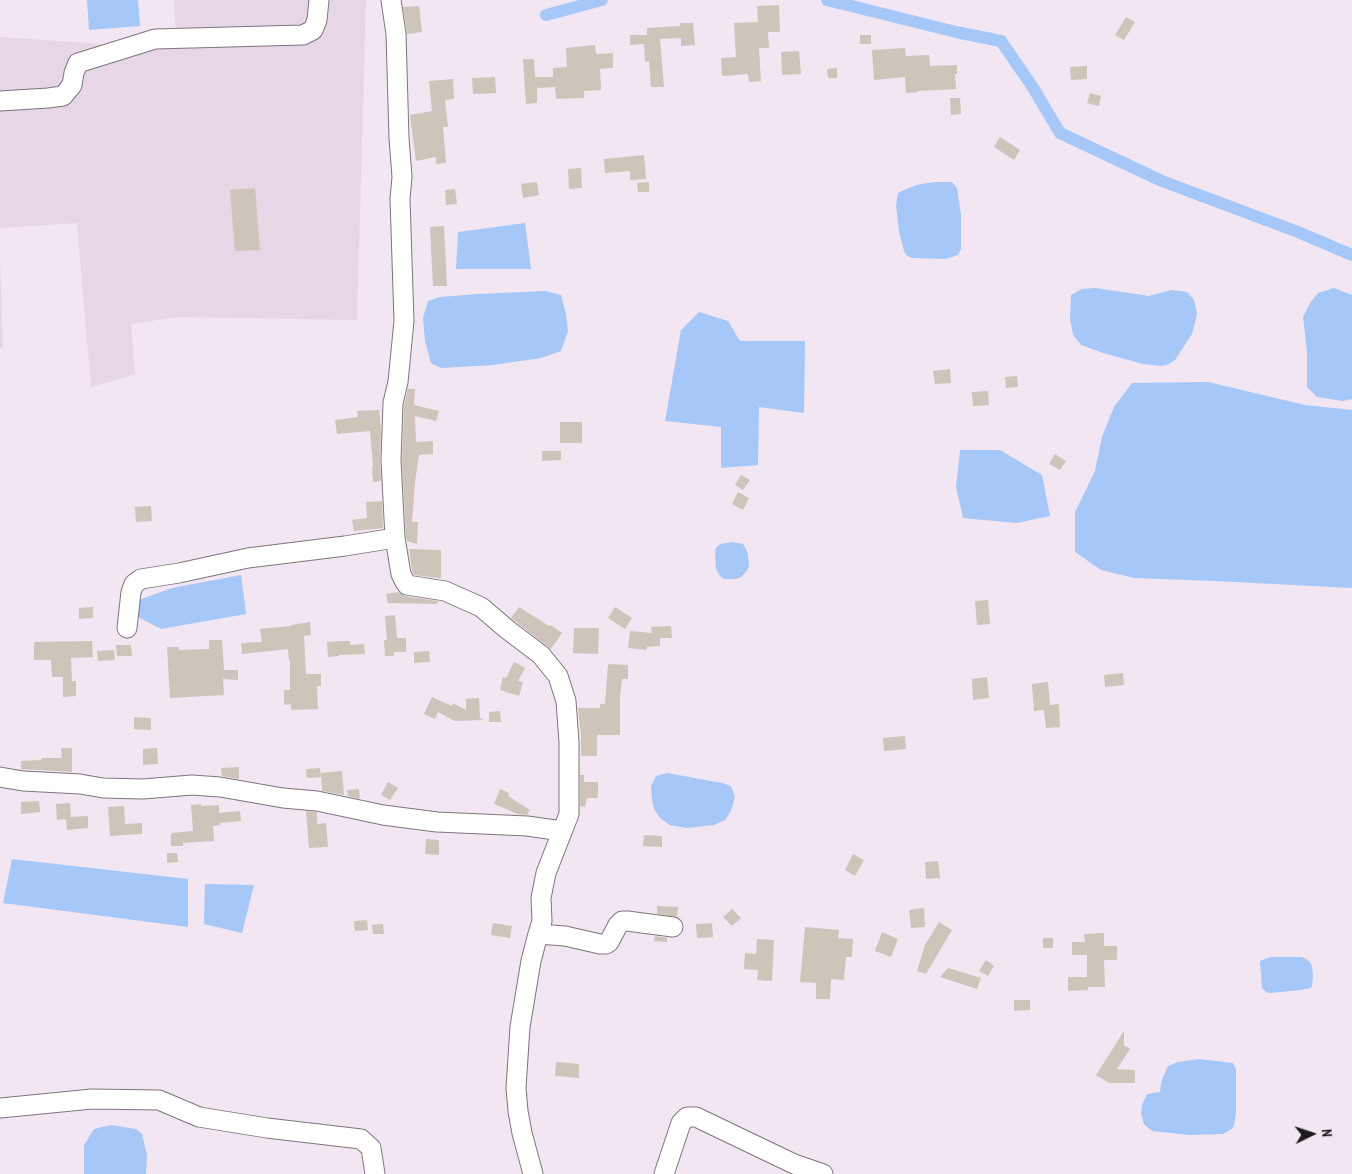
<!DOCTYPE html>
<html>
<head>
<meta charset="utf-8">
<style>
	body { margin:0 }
	#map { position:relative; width:1352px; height:1174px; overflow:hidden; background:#f1e6f1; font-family:"PT Sans Narrow",sans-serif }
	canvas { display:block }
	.north { position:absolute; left:1287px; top:1109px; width:50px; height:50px; -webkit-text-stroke:4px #f1e6f1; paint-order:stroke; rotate:86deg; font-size:14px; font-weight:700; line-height:20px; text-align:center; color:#1e1b1e }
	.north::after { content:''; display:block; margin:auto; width:18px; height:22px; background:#1e1b1e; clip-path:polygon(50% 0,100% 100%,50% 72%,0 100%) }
</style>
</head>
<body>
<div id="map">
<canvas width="1352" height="1174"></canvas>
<div class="north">N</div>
</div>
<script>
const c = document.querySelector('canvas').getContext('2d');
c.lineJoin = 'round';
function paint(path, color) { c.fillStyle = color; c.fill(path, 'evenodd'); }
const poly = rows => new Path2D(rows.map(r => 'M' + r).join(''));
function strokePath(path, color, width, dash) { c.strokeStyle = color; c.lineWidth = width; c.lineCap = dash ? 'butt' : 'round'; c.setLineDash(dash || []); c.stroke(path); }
paint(poly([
	[174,0,366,0,357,320,178,317,131,324,135,374,91,387,77,223,0,228,0,37,177,49],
	[0,257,3,348,0,347]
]), '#e6d6e6');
paint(poly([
	[87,0,138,0,140,26,89,30],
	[934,182,952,182,957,188,961,215,961,249,958,255,946,259,913,258,907,256,904,251,899,231,896,206,898,193,916,185],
	[525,223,531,269,456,269,458,232],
	[1095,288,1149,296,1171,290,1187,292,1194,300,1197,314,1192,334,1175,360,1169,364,1162,366,1143,364,1103,353,1081,345,1073,335,1070,319,1071,295,1082,289],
	[1334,288,1352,295,1352,399,1343,401,1317,397,1307,387,1307,352,1303,317,1310,303,1318,293],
	[546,291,561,295,566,314,568,331,561,351,541,358,493,365,441,368,431,363,425,341,423,318,428,301,440,297,478,294],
	[699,312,728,321,740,341,805,341,804,413,759,407,758,465,721,468,721,427,665,421,681,330],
	[1208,382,1305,405,1352,410,1352,588,1215,581,1134,578,1101,570,1075,552,1075,512,1095,471,1102,437,1114,407,1132,383],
	[960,450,1000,450,1042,475,1050,516,1017,523,963,518,956,487],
	[732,542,743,544,746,549,748,555,749,567,745,573,741,577,736,579,725,579,722,578,718,573,716,569,715,552,716,548,720,544],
	[241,575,246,614,161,629,138,617,136,601,172,588],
	[667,773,722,783,731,786,735,797,731,811,725,820,714,825,686,828,670,825,660,818,654,809,652,800,651,786,656,776],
	[12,859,188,879,188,927,3,903],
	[205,884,254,885,242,933,204,924],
	[1270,957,1302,957,1309,961,1312,966,1313,976,1312,986,1311,988,1301,990,1269,993,1266,992,1262,988,1260,961],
	[1199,1059,1233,1063,1236,1069,1236,1113,1234,1125,1232,1129,1223,1134,1189,1135,1152,1131,1144,1124,1141,1114,1142,1105,1147,1094,1160,1092,1162,1079,1168,1066,1178,1062],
	[111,1125,136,1129,142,1134,147,1155,146,1174,84,1174,84,1145,94,1129]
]), '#a5c8f8');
strokePath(poly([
	[827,0,956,32,1001,41,1032,86,1060,133,1162,181,1298,232,1352,255],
	[546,15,602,0]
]), '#a5c8f8', 12);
paint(poly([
	[779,5,780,32,768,32,769,48,759,48,761,81,749,82,748,74,722,76,721,58,736,57,734,23,758,22,757,6],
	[419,6,422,32,407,34,403,7],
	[1126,17,1135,22,1124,40,1115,35],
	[680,23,693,23,695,45,681,46,681,38,660,39,664,87,651,87,649,61,645,62,644,44,630,45,630,35,647,35,647,28,680,26],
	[860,35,871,35,871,44,860,44],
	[595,45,596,54,613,53,613,68,600,69,601,90,584,91,584,98,556,99,555,87,537,88,537,103,526,104,523,59,534,59,535,77,553,77,553,68,567,67,566,48],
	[905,48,906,56,929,55,930,66,957,65,957,74,955,74,956,89,918,91,918,92,906,93,905,77,874,80,872,50],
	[799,51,801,74,782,75,781,52],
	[1087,66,1087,79,1071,80,1070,67],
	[837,68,837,78,828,78,827,69],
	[495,77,496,93,473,94,472,78],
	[453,79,454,99,445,100,448,127,443,127,446,163,436,164,436,157,416,161,410,115,432,111,429,81],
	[1090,93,1101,96,1099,106,1087,103],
	[950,98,960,98,961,114,951,115],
	[1000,137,1020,150,1014,160,994,147],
	[644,155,646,179,630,180,630,171,605,173,604,159],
	[581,168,582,188,569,189,568,169],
	[537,182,539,195,523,198,521,184],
	[649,182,649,192,638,192,637,183],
	[255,188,260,250,235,251,230,190],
	[455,189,457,204,446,205,445,190],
	[444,226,447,286,433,286,430,227],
	[950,369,951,383,935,384,933,371],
	[1017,376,1018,387,1006,388,1005,377],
	[408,389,415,389,414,405,439,411,436,421,415,416,416,442,433,441,433,454,419,455,415,482,412,522,418,522,417,544,407,541,406,537,402,460,404,405],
	[988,391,989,405,973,406,972,392],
	[379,410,381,430,380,460,381,481,373,482,372,467,373,467,370,431,337,434,335,420,358,417,357,411],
	[560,422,582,422,582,443,560,443],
	[542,451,561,451,561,460,542,461],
	[1055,454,1066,461,1060,470,1049,464],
	[741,475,750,480,743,490,735,485],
	[738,492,749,498,743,510,732,504],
	[382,501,383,528,354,531,352,520,367,518,366,502],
	[151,506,152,521,136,522,135,507],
	[409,549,441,550,441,578,438,578,414,575,412,570],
	[398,592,405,596,438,601,437,604,388,603,386,594],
	[988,600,990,624,977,625,975,601],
	[93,607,93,618,79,619,79,608],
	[519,607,549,626,551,625,562,633,551,649,511,618],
	[615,607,632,618,625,629,608,618],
	[395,615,397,638,406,638,406,652,394,652,394,656,385,656,384,640,387,640,385,616],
	[310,622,311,635,304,636,306,674,321,674,321,686,317,686,318,709,291,710,291,704,284,705,284,690,290,690,290,660,289,660,288,649,242,654,241,643,262,642,260,629,291,626,291,625],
	[671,626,672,638,660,638,660,646,647,647,646,650,628,648,630,631,652,633,651,627],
	[574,628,599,628,598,654,573,653],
	[209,640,222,640,224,670,238,670,238,680,223,679,224,695,170,698,167,647,179,647,179,650,209,649],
	[92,641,93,657,71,658,72,681,76,681,76,696,63,697,63,677,52,677,51,660,34,660,34,642],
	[341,641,350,641,350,645,364,644,365,654,339,655,339,656,328,657,327,642],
	[116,645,131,645,132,656,117,656],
	[114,650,115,660,98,661,97,651],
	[429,651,430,662,414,663,414,652],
	[514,662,525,668,518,681,523,682,519,696,500,690,503,677,506,678],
	[608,664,628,665,628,679,622,679,620,698,620,735,597,735,597,756,581,756,581,736,578,708,600,708,600,704,605,704],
	[1123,673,1124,685,1105,687,1104,675],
	[987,677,989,698,973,700,972,679],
	[1048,682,1050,705,1059,704,1060,727,1046,728,1044,710,1034,711,1032,684],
	[432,697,452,706,453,703,466,710,466,699,479,698,480,718,483,720,455,721,438,712,435,719,424,714],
	[500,711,501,722,489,722,489,712],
	[134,717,151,718,151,730,134,729],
	[905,736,906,749,884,751,883,738],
	[61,748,72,748,72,772,21,769,21,761,41,760,42,758,62,758],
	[157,748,158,764,143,765,143,749],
	[239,767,239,779,222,776,221,768],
	[320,768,321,777,307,778,306,769],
	[342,771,344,795,322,791,321,773],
	[580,775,584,775,584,782,598,782,598,798,587,798,585,807,580,806],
	[388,782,398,788,390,800,381,795],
	[359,789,360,799,348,796,347,790],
	[500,789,509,793,508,796,530,810,527,815,517,814,511,811,494,804],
	[39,801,40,812,21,814,21,802],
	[70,803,71,817,88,816,88,828,67,830,66,819,57,820,56,804],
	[201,804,201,806,219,805,219,813,240,811,241,821,220,823,220,825,213,826,214,841,183,843,183,846,171,846,171,833,193,831,191,805],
	[124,806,125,824,142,823,142,834,110,836,108,807],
	[306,811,317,812,317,824,326,823,328,847,309,848],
	[644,835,662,836,662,847,643,846],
	[426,839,439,840,439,855,425,854],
	[167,853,177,853,178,862,167,863],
	[853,854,864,860,855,876,845,870],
	[938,861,940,878,926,879,925,862],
	[657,906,678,907,677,917,657,914],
	[924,908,925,927,911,928,909,910],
	[732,909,741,918,732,926,723,917],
	[367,920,368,930,355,931,354,921],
	[939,922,952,930,926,974,917,971,925,945],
	[493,923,512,926,510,938,491,935],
	[712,923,713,937,697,938,696,924],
	[383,924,384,934,373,934,372,925],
	[805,927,839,930,838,938,853,939,852,957,846,957,844,980,831,979,830,999,816,999,816,983,800,982],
	[882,932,898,939,891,957,875,951],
	[1104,933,1104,946,1117,946,1117,960,1104,960,1105,987,1088,987,1088,990,1068,991,1068,977,1087,977,1087,955,1072,955,1072,942,1085,942,1084,934],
	[655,936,667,938,667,942,654,941],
	[1043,938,1053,938,1053,948,1043,948],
	[757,939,774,940,772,981,757,980,758,970,744,969,745,953,756,954],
	[986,960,994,966,988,976,979,971],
	[948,968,981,978,977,989,940,977],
	[1014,1000,1030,1000,1030,1010,1014,1011],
	[1124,1031,1124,1045,1130,1049,1117,1069,1135,1070,1135,1083,1109,1083,1096,1075],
	[556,1062,579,1064,579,1078,555,1076]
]), '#cdc5b9');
const minor = poly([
	[391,0,396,34,399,138,402,177,400,199,404,321,398,382,393,403,391,460,395,538,401,574,405,582,407,585,445,591,481,607,508,630,541,655,558,676,566,701,569,742,569,814,546,873,541,898,542,921,538,934,531,961,520,1027,516,1088,518,1111,522,1133,533,1174],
	[0,101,48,98,63,96,72,85,74,73,78,63,155,39,303,35,313,30,317,20,319,0],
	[127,628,131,592,134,584,141,579,179,573,248,558,345,546,395,538],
	[0,777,23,781,80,784,103,788,143,789,192,785,220,787,283,798,317,801,383,815,437,822,527,826,562,831],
	[538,934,565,936,600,944,606,944,609,942,618,925,622,921,627,921,673,927],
	[0,1108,92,1099,159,1100,199,1117,267,1128,361,1139,371,1148,375,1174],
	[664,1174,681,1123,687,1117,696,1117,794,1164,823,1174]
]);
strokePath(minor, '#7e757e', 21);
strokePath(minor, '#fff', 19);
</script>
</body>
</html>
